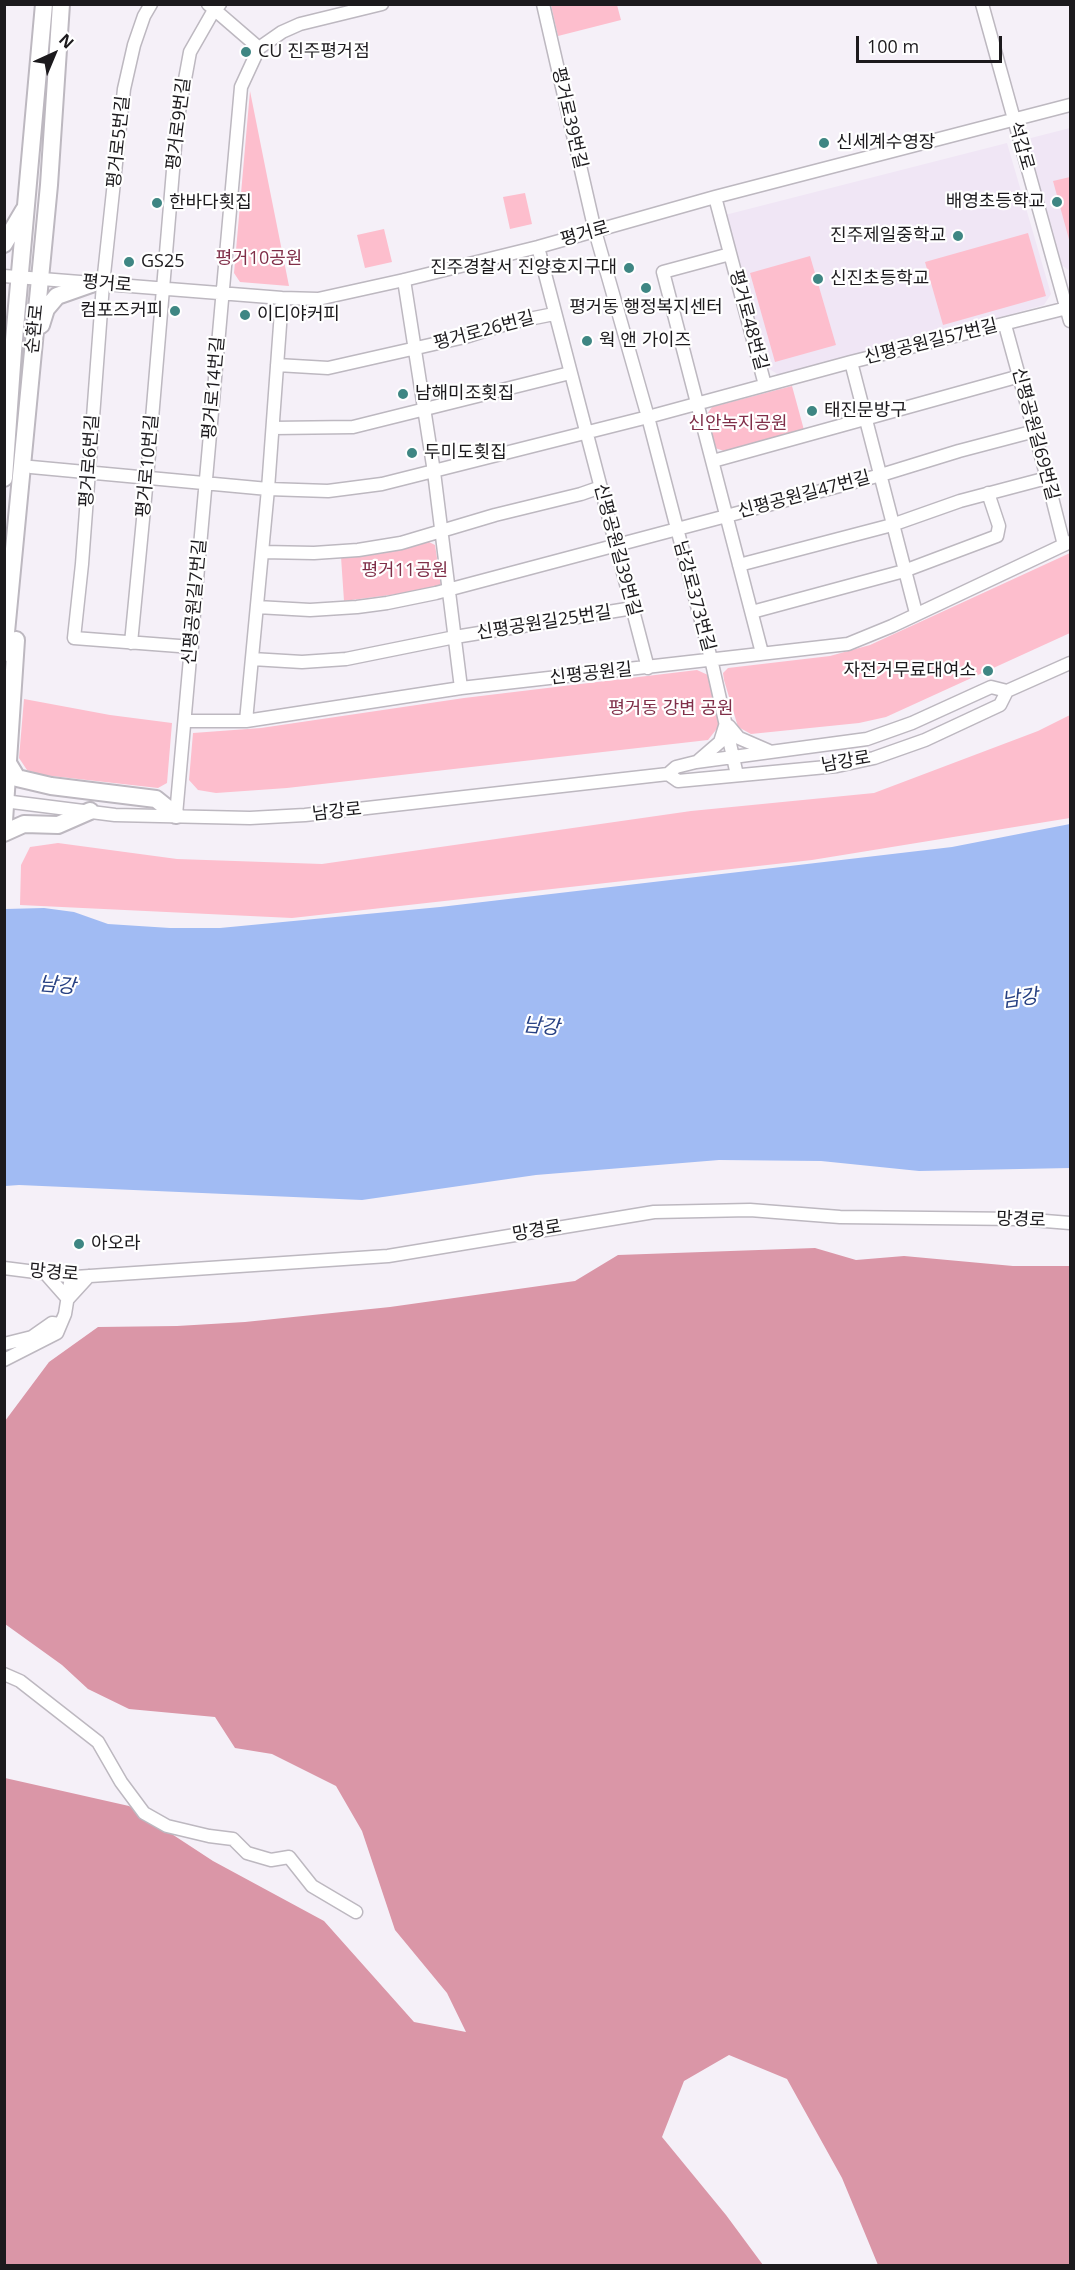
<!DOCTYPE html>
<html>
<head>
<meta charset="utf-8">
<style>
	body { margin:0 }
	#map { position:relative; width:1075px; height:2270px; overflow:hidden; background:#f5f0f8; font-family:"Open Sans",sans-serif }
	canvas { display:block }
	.frame { position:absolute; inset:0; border:6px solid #1c1a1d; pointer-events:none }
	.north { position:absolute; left:24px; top:24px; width:60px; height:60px; -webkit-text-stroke:4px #fff; paint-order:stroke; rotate:44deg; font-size:16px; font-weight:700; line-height:24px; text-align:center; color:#1c1a1d }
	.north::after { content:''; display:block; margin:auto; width:21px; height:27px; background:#1c1a1d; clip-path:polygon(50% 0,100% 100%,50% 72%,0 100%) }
	.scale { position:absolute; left:856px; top:36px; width:146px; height:27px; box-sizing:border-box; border:3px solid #1c1a1d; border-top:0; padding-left:8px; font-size:18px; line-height:21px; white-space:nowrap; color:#1c1a1d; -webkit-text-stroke:4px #fff; paint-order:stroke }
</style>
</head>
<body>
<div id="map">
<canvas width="1075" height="2270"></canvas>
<div class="frame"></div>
<div class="north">N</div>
<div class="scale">100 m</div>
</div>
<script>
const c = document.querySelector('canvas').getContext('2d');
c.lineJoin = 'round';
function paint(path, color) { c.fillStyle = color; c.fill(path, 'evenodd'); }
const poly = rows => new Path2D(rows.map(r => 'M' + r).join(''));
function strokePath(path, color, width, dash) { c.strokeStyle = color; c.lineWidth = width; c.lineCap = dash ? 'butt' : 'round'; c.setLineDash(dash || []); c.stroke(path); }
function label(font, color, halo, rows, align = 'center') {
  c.font = font + ' "Open Sans","Noto Sans KR",sans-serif'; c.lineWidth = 4.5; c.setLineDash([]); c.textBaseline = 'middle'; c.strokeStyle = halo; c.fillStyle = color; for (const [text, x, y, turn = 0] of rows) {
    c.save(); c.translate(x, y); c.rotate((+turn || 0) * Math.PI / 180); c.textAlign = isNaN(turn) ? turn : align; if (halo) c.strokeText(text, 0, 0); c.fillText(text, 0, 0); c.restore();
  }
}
paint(poly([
	[1070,128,1070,271,1060,264,1027,139],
	[1007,143,1051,294,1044,305,911,342,779,375,766,367,725,215]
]), '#f0e6f5');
paint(poly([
	[551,5,617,5,621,20,558,36],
	[250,91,289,286,240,282,234,273],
	[1070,177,1070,243,1053,181],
	[525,193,532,224,510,229,503,197],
	[384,229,392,262,365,268,357,235],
	[1028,233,1046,296,943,325,925,262],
	[810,256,836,345,775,362,750,273],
	[792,386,804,430,724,451,715,448,707,414,712,407],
	[429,542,435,545,441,584,436,589,344,601,341,557,382,553],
	[1070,553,1070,633,886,717,859,723,751,734,738,727,724,680,723,673,728,668,830,656,870,645],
	[697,670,708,675,719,726,708,740,287,788,216,793,198,790,189,780,193,733,261,728,464,698],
	[24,699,110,715,172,723,167,783,158,788,43,775,27,770,19,758],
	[1070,715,1070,818,812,860,292,918,20,905,21,865,30,847,58,843,177,859,322,864,691,811,874,793,1038,731]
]), '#fdbecd');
paint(poly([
	[815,1248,856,1260,904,1256,1013,1266,1070,1266,1070,2265,878,2265,842,2178,787,2079,729,2055,684,2081,662,2137,726,2215,763,2265,5,2266,5,1778,129,1806,213,1861,324,1921,414,2022,466,2032,447,1993,395,1930,362,1831,336,1786,272,1754,235,1748,215,1717,129,1709,88,1689,62,1665,5,1624,5,1421,49,1362,98,1327,177,1326,245,1322,390,1307,575,1281,618,1255]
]), '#da96a7');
paint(poly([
	[1070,824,1070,1168,919,1171,821,1161,719,1160,536,1175,362,1200,19,1185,5,1186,5,909,44,908,74,912,108,924,170,928,220,928,440,907,952,847]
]), '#a1bbf3');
const minor = poly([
	[151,4,144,16,134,45,124,89,103,284,82,564,74,638,192,647],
	[208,4,259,48],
	[543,4,595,231,648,417,711,659,737,775],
	[982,4,1070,321],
	[715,197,765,385],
	[538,247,648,668],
	[730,254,663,272,762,653],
	[4,276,282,298,318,299,404,280,538,247,715,197,1070,105],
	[404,280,434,472,461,688],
	[1005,325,1047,478,1064,545],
	[851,362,916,613],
	[277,365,328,368,465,337,509,323,554,314],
	[273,428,353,427,570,373],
	[713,461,1020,376],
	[31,467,268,489,328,491,382,484,648,417,851,362,1067,308],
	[262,552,314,553,358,550,401,543,495,515,581,494,601,487],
	[739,565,892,525,960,501,1047,478],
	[257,607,310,610,357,607,387,603,436,593,881,475,959,451,1035,431],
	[752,612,904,571,997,536,999,526,988,493],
	[131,643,147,478,177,123,190,52,214,10,220,4],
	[252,659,302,662,346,659,455,637,633,608],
	[185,721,246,721,461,688,848,644,892,626,1070,542],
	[246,721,268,489,282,298],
	[729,726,739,738,769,751],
	[698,761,720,742,725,726],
	[668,774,678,781,837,766,874,758,925,740,1000,705,1007,691],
	[4,801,115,815,250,818,305,815,668,774,676,767,696,762,867,739,912,723,991,687,1007,691,1070,663],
	[176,815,241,87,259,48,282,32,300,24,382,4],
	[4,1268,75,1277,388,1256,654,1212,750,1210,840,1217,1020,1219,1070,1223],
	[45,1273,68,1299,89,1276],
	[4,1344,32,1337,52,1323,60,1324],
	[4,1360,57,1333,65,1314,71,1277],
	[4,1674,20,1681,98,1742,121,1782,144,1813,167,1826,209,1836,233,1839,247,1853,271,1860,289,1857,312,1886,356,1912]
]);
const major = poly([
	[4,244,24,210],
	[41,325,46,309,57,296,94,283],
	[4,478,13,351,44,4],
	[4,653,49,185,61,4],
	[8,763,17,778,51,786,156,799,176,815],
	[4,821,16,640],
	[4,833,24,824,58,825,90,811]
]);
strokePath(minor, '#bdb8c0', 15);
strokePath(major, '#bdb8c0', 20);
strokePath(minor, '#fff', 12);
strokePath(major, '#fff', 16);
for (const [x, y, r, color] of [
	[246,52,6,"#3e8683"],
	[824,143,6,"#3e8683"],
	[1057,202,6,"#3e8683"],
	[157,203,6,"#3e8683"],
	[958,236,6,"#3e8683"],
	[129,262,6,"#3e8683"],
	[629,268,6,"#3e8683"],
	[818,279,6,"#3e8683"],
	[646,288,6,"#3e8683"],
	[175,311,6,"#3e8683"],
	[245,315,6,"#3e8683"],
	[587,341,6,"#3e8683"],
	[403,394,6,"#3e8683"],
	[812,411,6,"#3e8683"],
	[412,453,6,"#3e8683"],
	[988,671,6,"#3e8683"],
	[79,1244,6,"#3e8683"]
]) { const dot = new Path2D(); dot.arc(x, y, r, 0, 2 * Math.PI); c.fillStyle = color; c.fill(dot); strokePath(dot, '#fff', 2); }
label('18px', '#1c1a1d', '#fff', [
	["CU 진주평거점",258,52],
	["신세계수영장",836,143],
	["배영초등학교",1045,202,"right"],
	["한바다횟집",169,203],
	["진주제일중학교",946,236,"right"],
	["GS25",141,262],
	["진주경찰서 진양호지구대",617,268,"right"],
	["신진초등학교",830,279],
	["평거동 행정복지센터",646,308,"center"],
	["컴포즈커피",163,311,"right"],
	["이디야커피",257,315],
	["웍 앤 가이즈",599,341],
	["남해미조횟집",415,394],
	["태진문방구",824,411],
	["두미도횟집",424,453],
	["자전거무료대여소",976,671,"right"],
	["아오라",91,1244]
], 'left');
label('18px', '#1c1a1d', '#fff', [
	["평거로39번길",569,118,77],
	["평거로9번길",179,124,-83],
	["평거로5번길",119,142,-84],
	["석갑로",1021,146,74],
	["평거로",585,234,-16],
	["평거로",107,284,5],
	["평거로48번길",748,320,75],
	["순환로",35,329,-84],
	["평거로26번길",484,331,-15],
	["신평공원길57번길",931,342,-14],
	["평거로14번길",214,388,-85],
	["신평공원길69번길",1035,434,75],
	["평거로6번길",90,461,-86],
	["평거로10번길",148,466,-85],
	["신평공원길47번길",804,495,-15],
	["신평공원길39번길",617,550,75],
	["남강로373번길",694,596,75],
	["신평공원길7번길",195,602,-85],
	["신평공원길25번길",544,623,-9],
	["신평공원길",591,674,-6],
	["남강로",846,762,-10],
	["남강로",337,812,-6],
	["망경로",1021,1220,2],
	["망경로",537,1231,-10],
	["망경로",54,1273,5]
]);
label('18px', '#802f49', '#fff', [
	["평거10공원",259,259],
	["신안녹지공원",738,424],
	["평거11공원",405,571],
	["평거동 강변 공원",671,709]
]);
label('italic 20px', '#274183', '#fff', [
	["남강",57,986,5],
	["남강",1020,999,-8],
	["남강",541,1027,5]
]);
</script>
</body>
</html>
